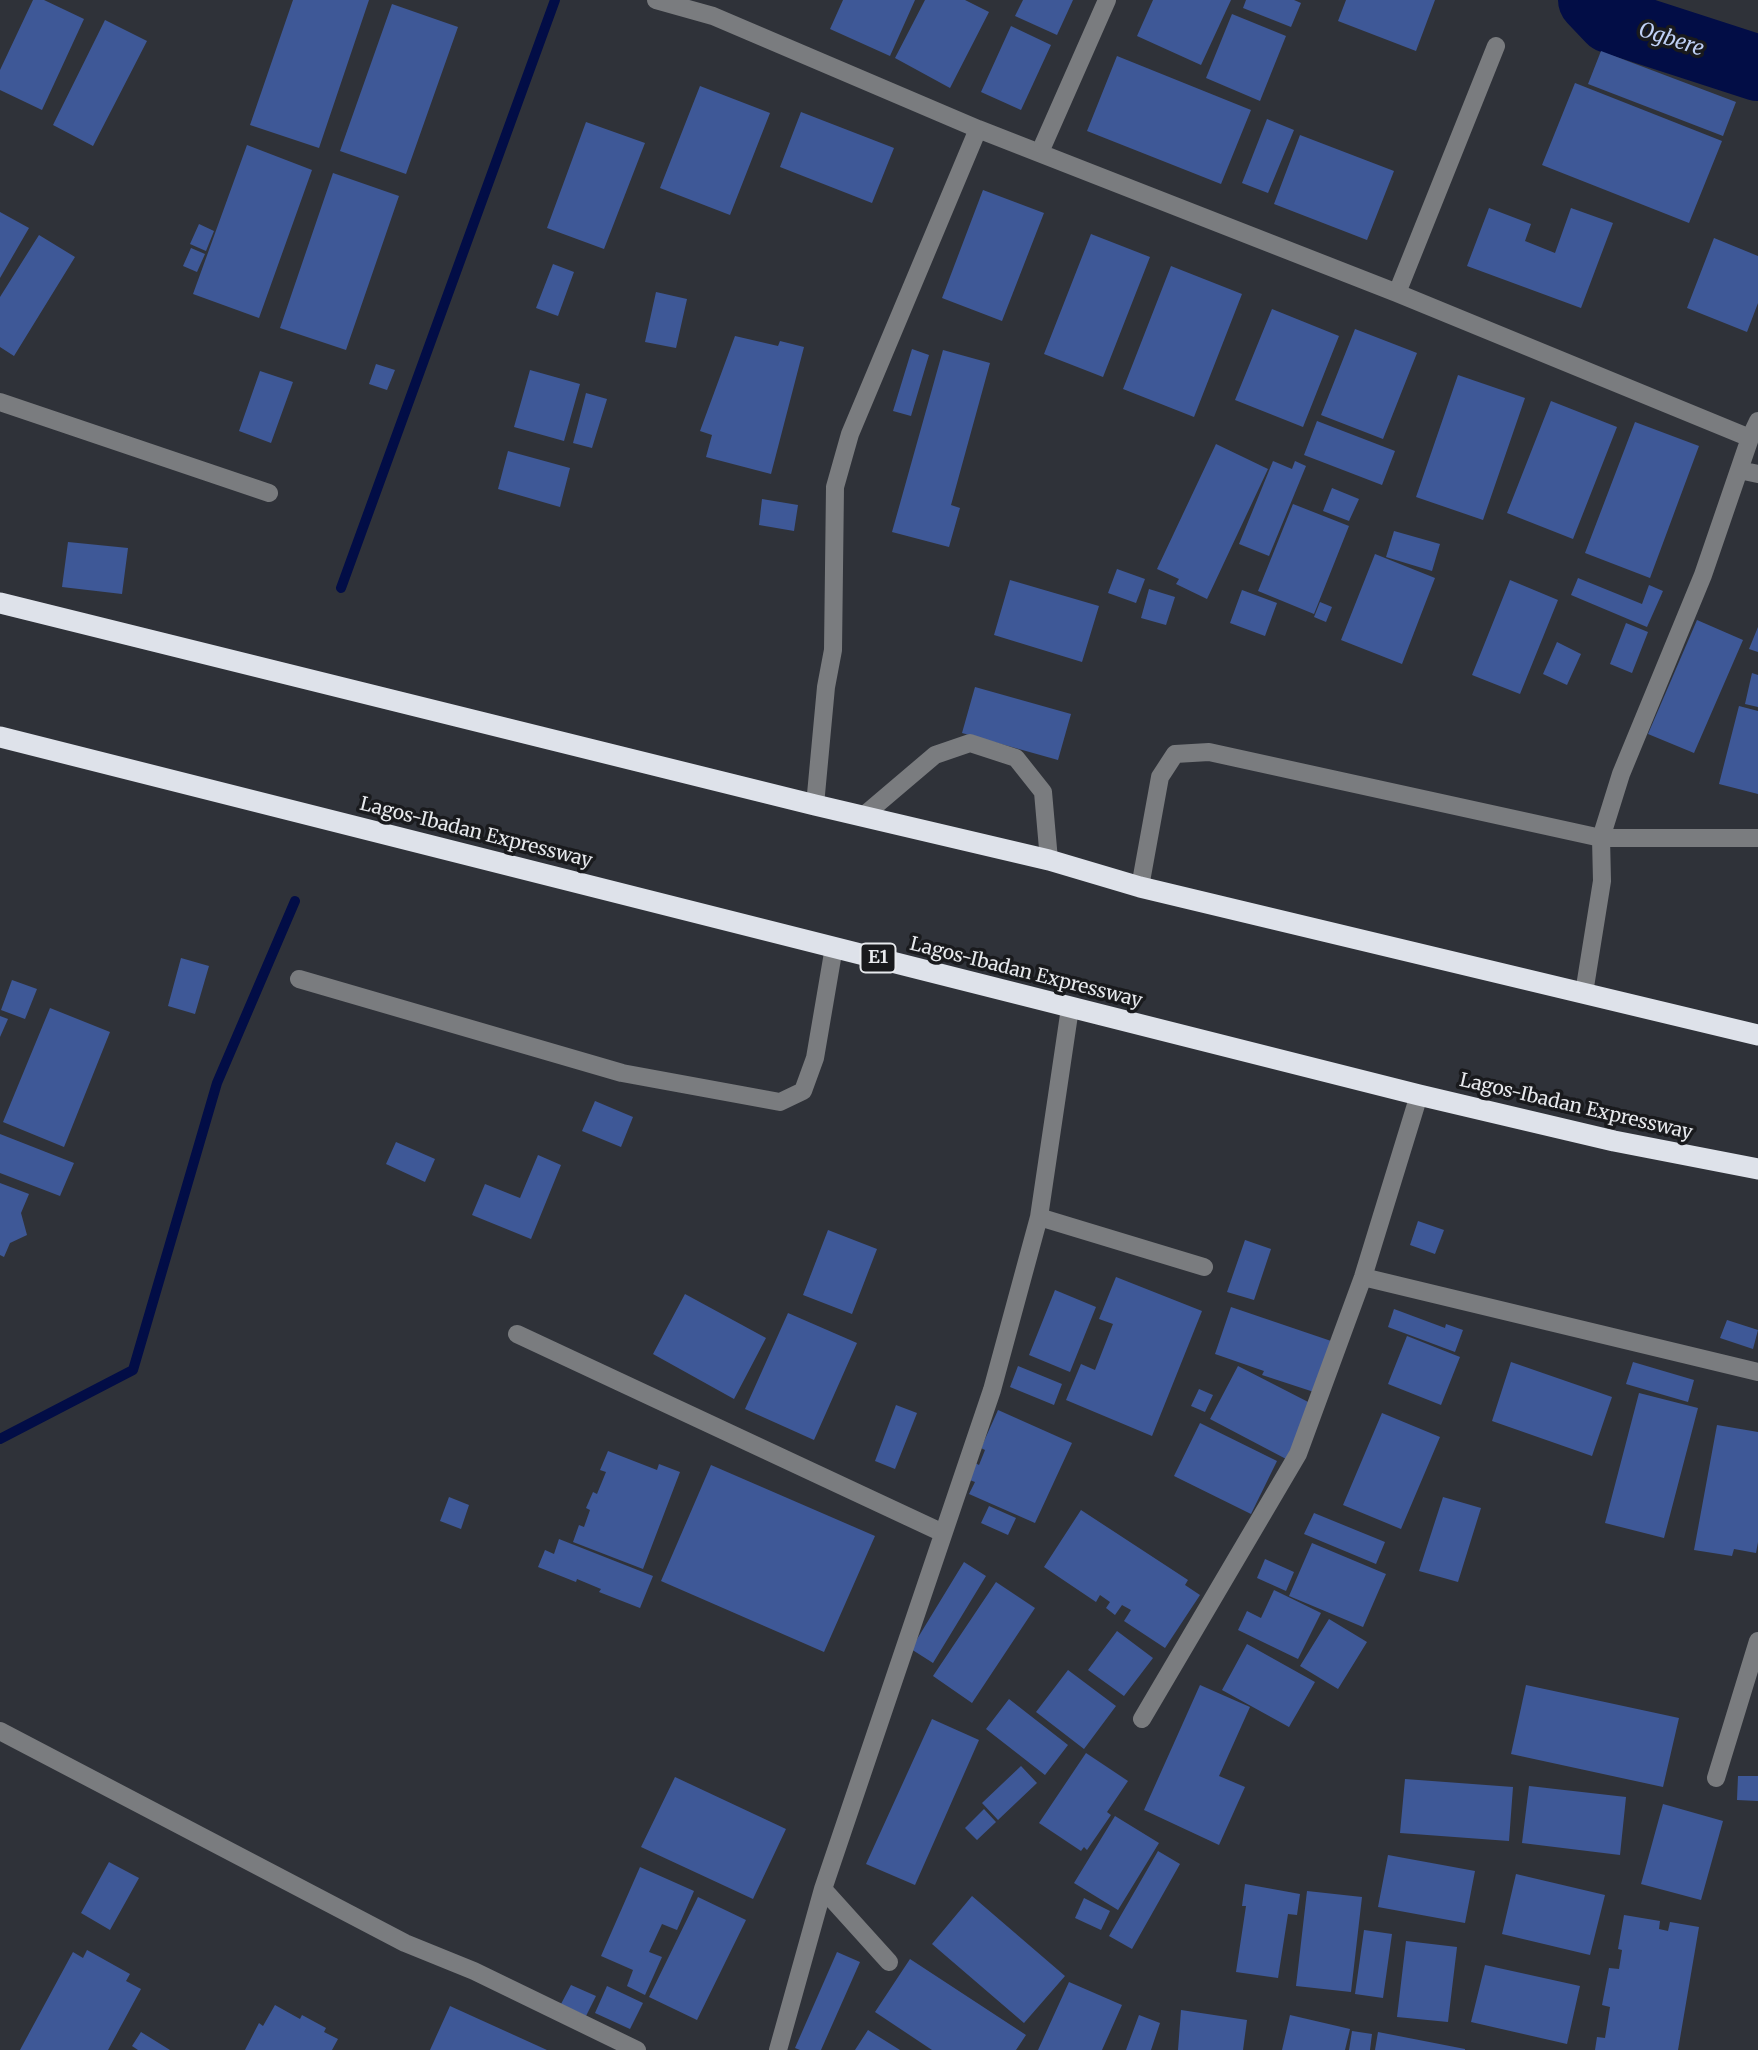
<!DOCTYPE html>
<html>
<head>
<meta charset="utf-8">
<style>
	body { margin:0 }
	canvas { display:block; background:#2f3239 }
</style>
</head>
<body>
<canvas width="1758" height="2050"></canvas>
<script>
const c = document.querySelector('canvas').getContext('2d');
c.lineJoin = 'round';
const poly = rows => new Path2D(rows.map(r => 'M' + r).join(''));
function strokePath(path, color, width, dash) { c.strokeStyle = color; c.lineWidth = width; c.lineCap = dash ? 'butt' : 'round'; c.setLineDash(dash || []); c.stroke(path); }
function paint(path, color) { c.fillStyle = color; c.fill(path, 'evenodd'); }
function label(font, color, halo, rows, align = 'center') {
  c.font = font + ' Merriweather,serif'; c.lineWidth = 7; c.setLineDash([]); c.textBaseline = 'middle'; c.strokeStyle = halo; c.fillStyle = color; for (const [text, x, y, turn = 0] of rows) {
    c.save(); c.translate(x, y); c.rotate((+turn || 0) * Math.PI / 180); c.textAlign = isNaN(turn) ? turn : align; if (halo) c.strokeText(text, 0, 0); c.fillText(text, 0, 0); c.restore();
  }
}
strokePath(poly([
	[341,588,555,0],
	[0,1439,133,1370,217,1083,295,901]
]), '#020d46', 10);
strokePath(poly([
	[1591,0,1610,20,1758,68]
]), '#020d46', 66);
paint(poly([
	[33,0,44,0,84,19,42,110,0,90,0,70],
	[293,0,369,0,319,148,250,125],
	[843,0,915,0,890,56,830,29],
	[925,0,965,0,989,12,950,88,895,58],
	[1023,0,1073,0,1057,35,1015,16],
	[1153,0,1231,0,1201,65,1137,36],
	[1246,0,1294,0,1301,3,1291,27,1243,8],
	[1346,0,1435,0,1416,51,1338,21],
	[392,4,458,27,406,174,340,151],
	[1232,14,1286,36,1260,101,1206,78],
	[105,20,147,41,93,146,53,125],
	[1011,26,1051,45,1021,110,981,92],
	[1601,51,1736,102,1723,136,1588,84],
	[1117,56,1251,110,1221,184,1087,131],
	[1575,83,1722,141,1689,223,1542,165],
	[700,86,770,113,730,215,660,188],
	[801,112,894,148,872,203,780,167],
	[1267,119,1294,130,1268,193,1242,183],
	[586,122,645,143,604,249,547,228],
	[1300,135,1394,171,1367,240,1274,204],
	[247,145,312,170,259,318,193,294],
	[333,173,399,196,346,350,280,328],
	[983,190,1044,213,1002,321,942,298],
	[1489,208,1531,224,1525,241,1555,253,1571,208,1613,223,1581,308,1467,266],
	[0,212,29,228,0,278],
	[199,224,214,231,206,251,190,244],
	[1091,234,1150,257,1103,377,1044,354],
	[39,235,75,257,14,356,0,347,0,297],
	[1714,238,1758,256,1758,303,1747,332,1687,308],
	[191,248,205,254,197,272,183,266],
	[553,264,574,272,558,316,536,308],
	[1171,266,1242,294,1194,417,1123,389],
	[656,292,687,299,676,348,645,342],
	[1272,309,1339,336,1303,427,1235,400],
	[1355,329,1417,353,1383,439,1321,415],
	[735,336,778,346,780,341,804,347,771,474,706,457,712,435,700,431],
	[912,349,929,355,911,416,893,411],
	[943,350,990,363,951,505,960,508,949,547,892,532],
	[376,364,395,370,387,390,369,384],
	[530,370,580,384,564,441,514,427],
	[260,371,293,382,271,443,239,431],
	[1458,375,1525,398,1483,520,1416,497],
	[586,393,607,399,592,448,573,443],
	[1551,401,1617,427,1573,539,1507,513],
	[1317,421,1395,451,1382,485,1304,455],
	[1635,422,1699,446,1650,578,1585,553],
	[1216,444,1268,469,1207,599,1176,584,1179,579,1157,569],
	[508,451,570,468,560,507,498,489],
	[1273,461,1292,469,1295,461,1306,466,1269,556,1239,544],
	[1332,488,1359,499,1349,521,1323,511],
	[762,499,798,505,794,531,759,525],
	[1293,504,1349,526,1314,614,1258,591],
	[1394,531,1440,544,1432,571,1386,557],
	[68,542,128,548,122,594,62,587],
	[1375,554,1435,578,1402,664,1341,640],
	[1117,569,1145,579,1136,603,1108,593],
	[1578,578,1642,604,1649,585,1663,591,1647,627,1571,595],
	[1010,580,1099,606,1082,662,994,635],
	[1510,580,1558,600,1520,694,1472,675],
	[1149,589,1175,597,1166,625,1141,618],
	[1242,590,1277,603,1265,636,1230,623],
	[1320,602,1332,607,1326,622,1314,617],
	[1697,620,1743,640,1694,753,1648,734],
	[1626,623,1648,632,1632,673,1610,664],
	[1758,627,1758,652,1749,649],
	[1557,642,1581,654,1567,685,1543,674],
	[1752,673,1758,675,1758,707,1745,704],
	[975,687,1071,714,1058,760,962,733],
	[1739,706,1758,711,1758,794,1719,784],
	[181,958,209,966,195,1014,168,1006],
	[12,980,37,989,25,1019,1,1010],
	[50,1008,110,1032,64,1147,3,1122],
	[0,1016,8,1019,0,1037],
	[595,1101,633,1117,621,1147,582,1131],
	[0,1134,74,1163,60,1196,0,1173],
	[396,1142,435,1159,425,1182,386,1164],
	[538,1155,561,1165,531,1239,472,1215,485,1184,520,1198],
	[0,1183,29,1194,21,1213,27,1235,10,1243,4,1257,0,1255],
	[1418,1221,1444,1230,1435,1254,1410,1245],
	[828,1230,877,1249,852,1314,803,1295],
	[1245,1240,1271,1249,1254,1300,1227,1292],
	[1116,1277,1202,1311,1152,1436,1066,1400,1081,1364,1095,1370,1113,1324,1099,1319],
	[1055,1290,1096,1307,1070,1372,1029,1355],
	[685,1294,766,1338,734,1399,653,1354],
	[1231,1307,1337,1343,1320,1394,1262,1375,1264,1371,1215,1354],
	[1394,1309,1445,1328,1446,1324,1463,1330,1455,1352,1388,1327],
	[788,1313,857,1343,814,1440,745,1409],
	[1727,1320,1758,1330,1753,1349,1720,1338],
	[1407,1336,1460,1357,1441,1405,1388,1384],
	[1511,1362,1612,1397,1592,1456,1492,1421],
	[1633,1362,1694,1380,1688,1402,1626,1384],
	[1018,1366,1062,1384,1054,1405,1010,1387],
	[1238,1366,1316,1406,1288,1460,1210,1419],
	[1199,1389,1213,1395,1205,1412,1191,1406],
	[1639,1393,1698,1408,1664,1538,1605,1523],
	[896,1405,917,1413,895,1469,875,1461],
	[998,1410,1072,1443,1035,1523,969,1494,975,1482,967,1479,975,1463,979,1465,985,1450,981,1448],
	[1382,1413,1440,1437,1401,1529,1343,1505],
	[1200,1423,1277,1461,1251,1514,1174,1476],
	[1717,1425,1758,1432,1758,1542,1756,1553,1734,1549,1732,1556,1694,1550],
	[608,1451,657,1470,659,1464,680,1472,643,1569,573,1542,579,1525,584,1527,590,1510,586,1508,593,1492,597,1494,606,1472,600,1470],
	[711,1465,875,1536,824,1652,661,1581],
	[449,1497,469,1505,461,1529,440,1521],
	[1443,1497,1481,1508,1458,1582,1419,1571],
	[989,1506,1016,1518,1008,1535,981,1523],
	[1081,1510,1188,1580,1185,1585,1200,1595,1165,1648,1124,1621,1131,1610,1122,1605,1115,1615,1106,1608,1110,1602,1100,1595,1096,1602,1044,1567],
	[1314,1513,1385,1542,1376,1564,1304,1534],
	[559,1539,653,1576,640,1608,599,1592,601,1589,577,1579,576,1582,538,1567,545,1550,554,1554],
	[1312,1543,1386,1574,1363,1627,1289,1596],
	[1265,1559,1294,1572,1286,1591,1257,1578],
	[964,1562,986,1576,933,1663,911,1649],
	[996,1582,1035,1608,972,1703,933,1676],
	[1274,1590,1321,1613,1298,1659,1238,1630,1247,1611,1261,1618],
	[1329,1619,1367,1642,1338,1689,1300,1666],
	[1117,1631,1153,1658,1124,1696,1088,1670],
	[1247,1644,1315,1682,1289,1727,1222,1690],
	[1068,1670,1116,1706,1084,1749,1036,1712],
	[1200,1685,1250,1707,1219,1776,1245,1787,1219,1845,1144,1810],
	[1526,1685,1679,1718,1663,1787,1511,1754],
	[1009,1699,1068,1745,1045,1775,986,1729],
	[932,1719,979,1740,915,1885,866,1864],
	[1086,1753,1128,1781,1107,1812,1111,1815,1087,1850,1084,1847,1081,1851,1039,1823],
	[1021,1766,1037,1783,998,1820,982,1803],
	[1738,1776,1758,1776,1758,1801,1737,1800],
	[675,1777,786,1829,753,1899,641,1847],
	[1405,1779,1513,1787,1509,1841,1400,1833],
	[1529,1786,1626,1797,1620,1855,1522,1843],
	[1663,1804,1723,1821,1701,1900,1641,1884],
	[984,1809,996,1822,977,1840,965,1828],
	[1115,1816,1159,1843,1118,1910,1074,1883],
	[1158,1851,1180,1864,1132,1949,1109,1936],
	[1388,1855,1475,1871,1465,1923,1378,1907],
	[109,1862,139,1878,110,1930,81,1913],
	[640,1867,694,1891,677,1930,662,1924,649,1952,662,1957,645,1995,627,1986,633,1970,601,1956],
	[1516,1874,1605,1895,1590,1955,1502,1934],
	[1245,1884,1300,1894,1297,1915,1288,1914,1278,1978,1236,1972,1246,1906,1242,1906],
	[1307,1891,1362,1897,1351,1992,1296,1986],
	[972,1896,1065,1976,1024,2023,932,1944],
	[698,1897,746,1920,697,2020,649,1997],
	[1084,1898,1110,1911,1101,1930,1075,1918],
	[1624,1915,1660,1921,1659,1929,1668,1931,1670,1922,1699,1927,1678,2050,1595,2050,1597,2037,1605,2038,1610,2007,1602,2005,1609,1968,1619,1969,1622,1950,1618,1949],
	[1364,1930,1392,1934,1383,1998,1355,1994],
	[1406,1941,1457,1947,1448,2022,1397,2017],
	[87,1950,130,1974,126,1981,141,1989,108,2050,20,2050,73,1952,83,1958],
	[837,1952,860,1962,821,2050,800,2050,795,2048],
	[910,1959,1026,2035,1016,2050,932,2050,875,2012],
	[1485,1965,1580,1986,1567,2044,1471,2022],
	[1069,1982,1122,2005,1102,2050,1038,2050],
	[571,1985,596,1996,586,2016,561,2004],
	[607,1986,643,2003,630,2029,595,2013],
	[275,2005,300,2019,302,2015,326,2028,324,2032,338,2039,332,2050,245,2050,259,2023,263,2026],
	[450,2006,547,2050,430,2050],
	[1181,2010,1247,2020,1243,2050,1178,2050],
	[1139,2015,1160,2023,1151,2050,1126,2050],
	[1290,2015,1350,2029,1345,2050,1282,2050],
	[868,2030,900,2050,855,2050],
	[1352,2031,1372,2034,1370,2050,1349,2050],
	[141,2032,170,2050,138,2050,132,2046],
	[1378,2032,1465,2049,1465,2050,1375,2050]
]), '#3e5897');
strokePath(poly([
	[656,0,713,16,978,129,1397,293,1750,438],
	[1040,152,1107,0],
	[1397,293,1496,46],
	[0,402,269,493],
	[1739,470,1758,474],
	[815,805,826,687,833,650,835,487,850,434,978,129],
	[862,817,935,755,970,743,1016,758,1043,792,1049,860],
	[1140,887,1160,777,1175,754,1209,752,1601,838,1758,838],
	[299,979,622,1073,780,1102,803,1091,815,1058,834,947],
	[1584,993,1602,881,1601,838,1621,774,1703,575,1750,438,1758,421],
	[1039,1217,1204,1267],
	[1363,1277,1758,1372],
	[517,1334,943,1533],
	[1142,1719,1298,1454,1363,1277,1419,1095],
	[0,1731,405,1943,474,1971,637,2050],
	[1716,1778,1758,1641],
	[823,1889,889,1962],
	[778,2050,823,1889,992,1390,1039,1217,1070,1008]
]), '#7a7c7f', 18);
strokePath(poly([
	[0,603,815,805,1049,860,1140,887,1758,1035],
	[0,737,1419,1095,1614,1141,1758,1169]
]), '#dee2ea', 21);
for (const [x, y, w] of [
	[878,958,35]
]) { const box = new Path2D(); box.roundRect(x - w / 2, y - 14.5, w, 29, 5); c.fillStyle = '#191a1d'; c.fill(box); strokePath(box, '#e7e9ed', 2); }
label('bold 18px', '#e7e9ed', null, [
	["E1",878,958]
]);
label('19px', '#e7e9ed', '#191a1d', [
	["Lagos-Ibadan Expressway",476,833,14],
	["Lagos-Ibadan Expressway",1026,973,14],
	["Lagos-Ibadan Expressway",1576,1107,13]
]);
label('italic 21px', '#bfd0f5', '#191a1d', [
	["Ogbere",1671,40,18]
]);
</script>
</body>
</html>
